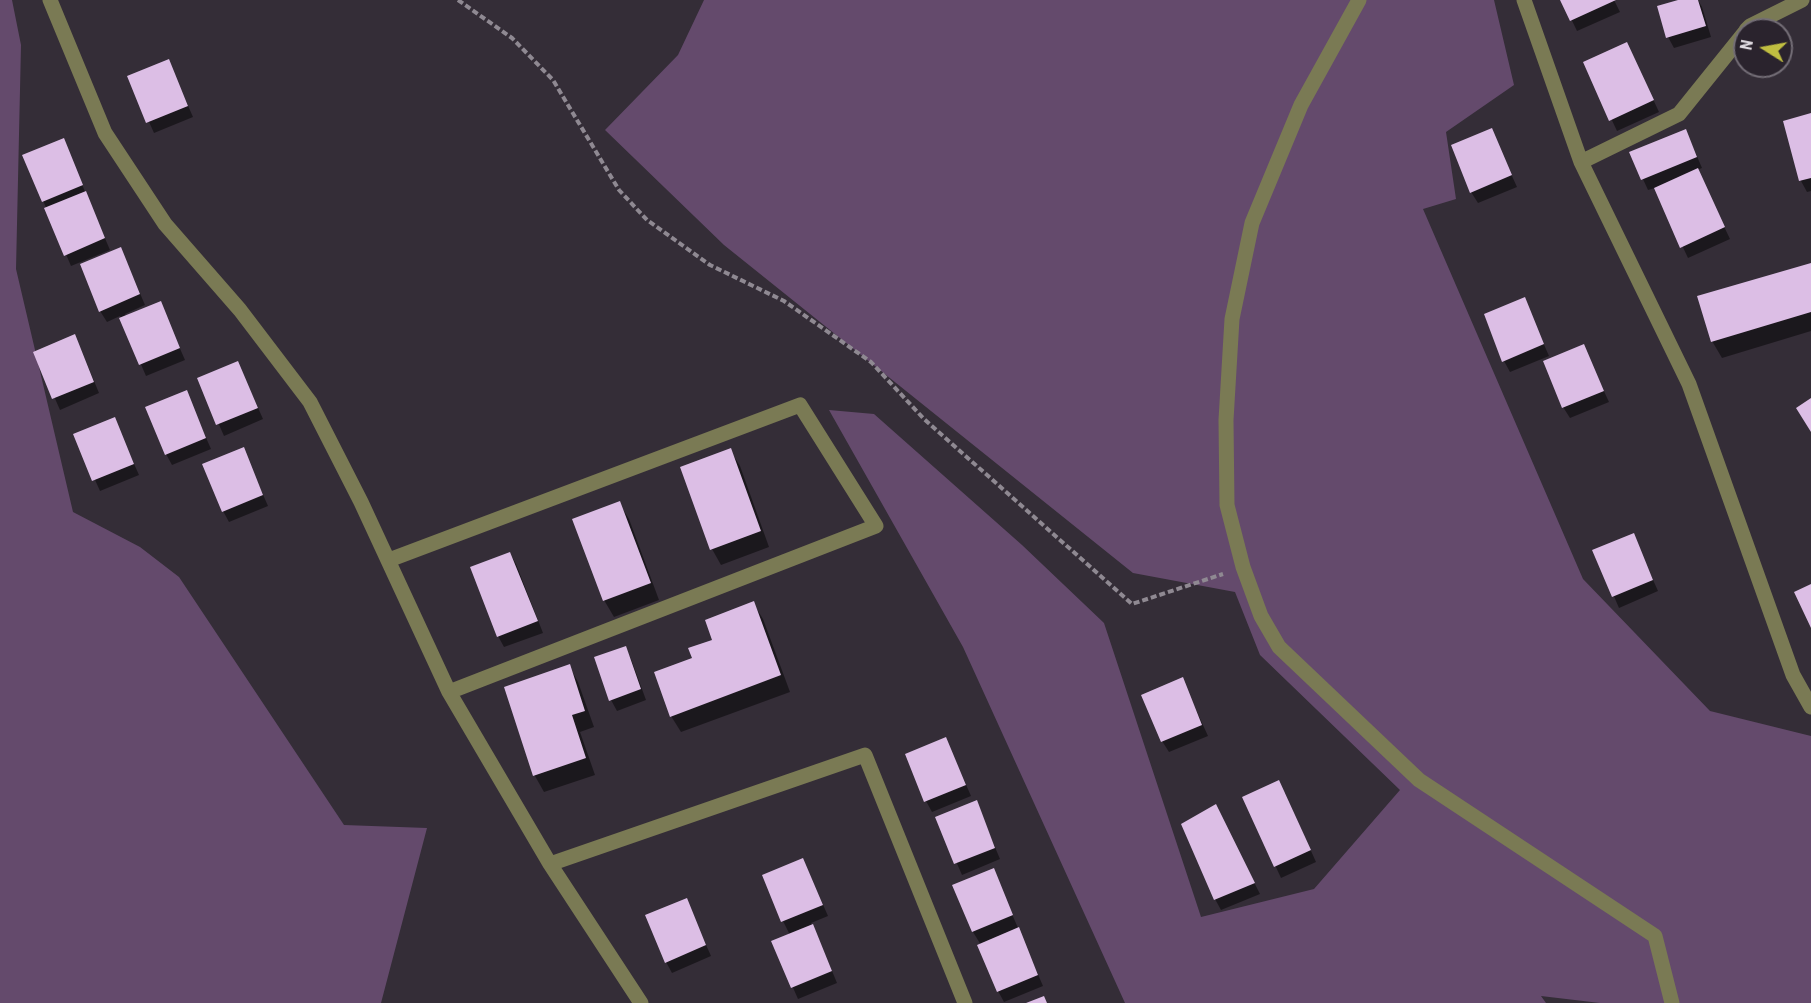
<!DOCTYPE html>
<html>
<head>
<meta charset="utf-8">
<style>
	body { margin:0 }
	#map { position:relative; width:1811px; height:1003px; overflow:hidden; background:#342d37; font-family:"Roboto Condensed",sans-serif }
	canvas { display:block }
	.north { position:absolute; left:1733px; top:18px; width:60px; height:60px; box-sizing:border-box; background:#2a232d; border:2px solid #736d76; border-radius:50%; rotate:281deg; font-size:16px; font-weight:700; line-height:24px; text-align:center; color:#e1dce3 }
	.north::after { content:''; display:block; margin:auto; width:21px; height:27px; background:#c0be41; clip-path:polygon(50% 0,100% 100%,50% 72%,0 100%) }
</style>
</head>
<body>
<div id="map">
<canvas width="1811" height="1003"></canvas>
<div class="north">N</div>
</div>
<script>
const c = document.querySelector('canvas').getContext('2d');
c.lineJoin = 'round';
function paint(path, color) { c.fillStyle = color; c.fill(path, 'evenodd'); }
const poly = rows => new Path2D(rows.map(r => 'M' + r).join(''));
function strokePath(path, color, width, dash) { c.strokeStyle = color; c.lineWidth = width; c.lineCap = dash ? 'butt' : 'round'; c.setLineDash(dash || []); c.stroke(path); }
paint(poly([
	[0,0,12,0,21,45,16,269,73,512,140,547,179,577,344,825,427,828,381,1003,0,1003],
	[704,0,1494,0,1514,85,1446,132,1456,199,1423,209,1583,579,1710,711,1811,736,1811,1003,1600,1003,1541,996,1546,1003,1125,1003,963,647,829,410,874,414,1022,545,1104,623,1201,917,1314,889,1400,790,1260,655,1235,592,1133,573,724,245,605,130,678,55]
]), '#644a6c');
paint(poly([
	[1562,0,1614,0,1620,12,1577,31],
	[1683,0,1698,0,1702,7,1711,37,1674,48,1668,37],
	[1632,54,1659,112,1617,131,1585,63],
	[168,60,193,117,154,133,129,77],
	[1811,115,1811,191,1807,192,1801,181,1785,123],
	[1491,130,1517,187,1478,203,1471,192],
	[1686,131,1702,168,1697,170,1730,239,1688,258,1655,188,1648,190,1631,153],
	[63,140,110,250,71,266,24,156],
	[121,249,145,305,125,314,127,317,160,303,185,360,146,376,120,316,107,322,100,311],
	[1811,264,1811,331,1722,358,1712,341],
	[1524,299,1549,356,1510,372,1504,361],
	[1583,346,1609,402,1570,418,1563,407],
	[80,347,99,393,60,410,35,353],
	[238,363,263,419,224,436,199,379],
	[186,392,211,449,172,465,166,454],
	[114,419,139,475,100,491,75,435],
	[243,449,268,506,229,522,223,511],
	[730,450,740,466,769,547,721,565,712,549],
	[619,503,629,519,659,600,614,617,604,600,574,520],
	[1633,535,1658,591,1619,608,1594,550],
	[510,553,516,564,543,633,504,647,498,636],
	[753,603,763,619,790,692,681,732,671,716,694,659],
	[625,648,631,659,646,700,617,711,611,700],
	[569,666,578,682,594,727,580,732,595,775,544,792,535,776,506,688],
	[1182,679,1208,736,1169,752,1162,741],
	[946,739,971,796,932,812,926,801],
	[1285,793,1316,862,1281,878,1244,798],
	[976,802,1000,859,962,875,937,818],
	[1221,817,1260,894,1221,910,1215,899],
	[803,859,828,916,811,923,818,937,837,983,798,999,773,942,790,935,783,921,764,876],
	[993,870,1043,986,1004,1002,998,991,981,945,973,932],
	[686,900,711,956,672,973,666,962]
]), '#0007');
paint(poly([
	[1560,0,1616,0,1570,21],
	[1678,0,1698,0,1706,26,1666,38,1657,6],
	[1627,42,1654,100,1609,121,1583,62],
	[169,59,188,106,146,123,127,76],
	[1811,113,1811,178,1799,181,1783,121],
	[1492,128,1512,175,1470,193,1451,145],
	[1686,129,1697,157,1641,180,1629,152],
	[64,138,83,185,42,202,22,155],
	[1698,168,1725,227,1680,248,1654,188],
	[86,191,105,238,64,256,44,208],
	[121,247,140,294,99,312,80,264],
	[1811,263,1811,312,1711,342,1697,296],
	[1525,297,1544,344,1502,362,1484,314],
	[161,301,180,348,139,365,119,318],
	[75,334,94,382,52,399,33,352],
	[1584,344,1604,391,1562,408,1543,361],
	[238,361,258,408,216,425,197,378],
	[187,390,206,438,165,455,145,407],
	[1811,398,1811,432,1796,408],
	[115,417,134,464,92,481,73,434],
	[244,447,263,495,222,512,202,464],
	[731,448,761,531,710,550,680,467],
	[620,501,651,583,603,601,572,519],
	[1634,533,1653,580,1612,597,1592,550],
	[510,552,538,621,497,637,470,567],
	[1811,584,1811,628,1794,592],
	[754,601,781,675,670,717,654,672,692,658,688,648,712,640,705,620],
	[626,646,641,689,609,701,594,657],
	[570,664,585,711,572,715,586,758,533,776,504,687],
	[1183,677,1202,725,1161,742,1141,695],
	[946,737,966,785,924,802,905,754],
	[1279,780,1311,850,1274,867,1242,797],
	[977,800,995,848,954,864,935,817],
	[1216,804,1255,883,1214,900,1181,824],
	[803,858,823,905,781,922,762,875],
	[994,868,1013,915,972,932,952,885],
	[687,898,706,945,665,963,645,915],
	[813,924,832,971,791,988,771,941],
	[1019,927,1038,975,997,992,977,945],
	[1044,996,1047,1003,1026,1003]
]), '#dcbee5');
strokePath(poly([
	[458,0,512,38,553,80,619,190,647,220,710,265,784,301,871,362,924,419,1132,604,1223,574]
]), '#8f8992', 4, [6, 3]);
strokePath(poly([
	[50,0,105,133,165,224,240,310,310,402,361,502,449,692,550,864,641,1003],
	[1359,0,1301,105,1252,223,1232,319,1226,420,1227,505,1243,567,1261,616,1279,647,1419,780,1655,936,1672,1003],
	[1524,0,1581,162,1689,384,1793,675,1811,707],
	[1746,30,1750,26,1802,0],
	[1581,162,1679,114,1745,32],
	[389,560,800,405,876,526,449,692],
	[550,864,865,755,965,1003]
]), '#7a7a54', 15);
</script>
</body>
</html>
